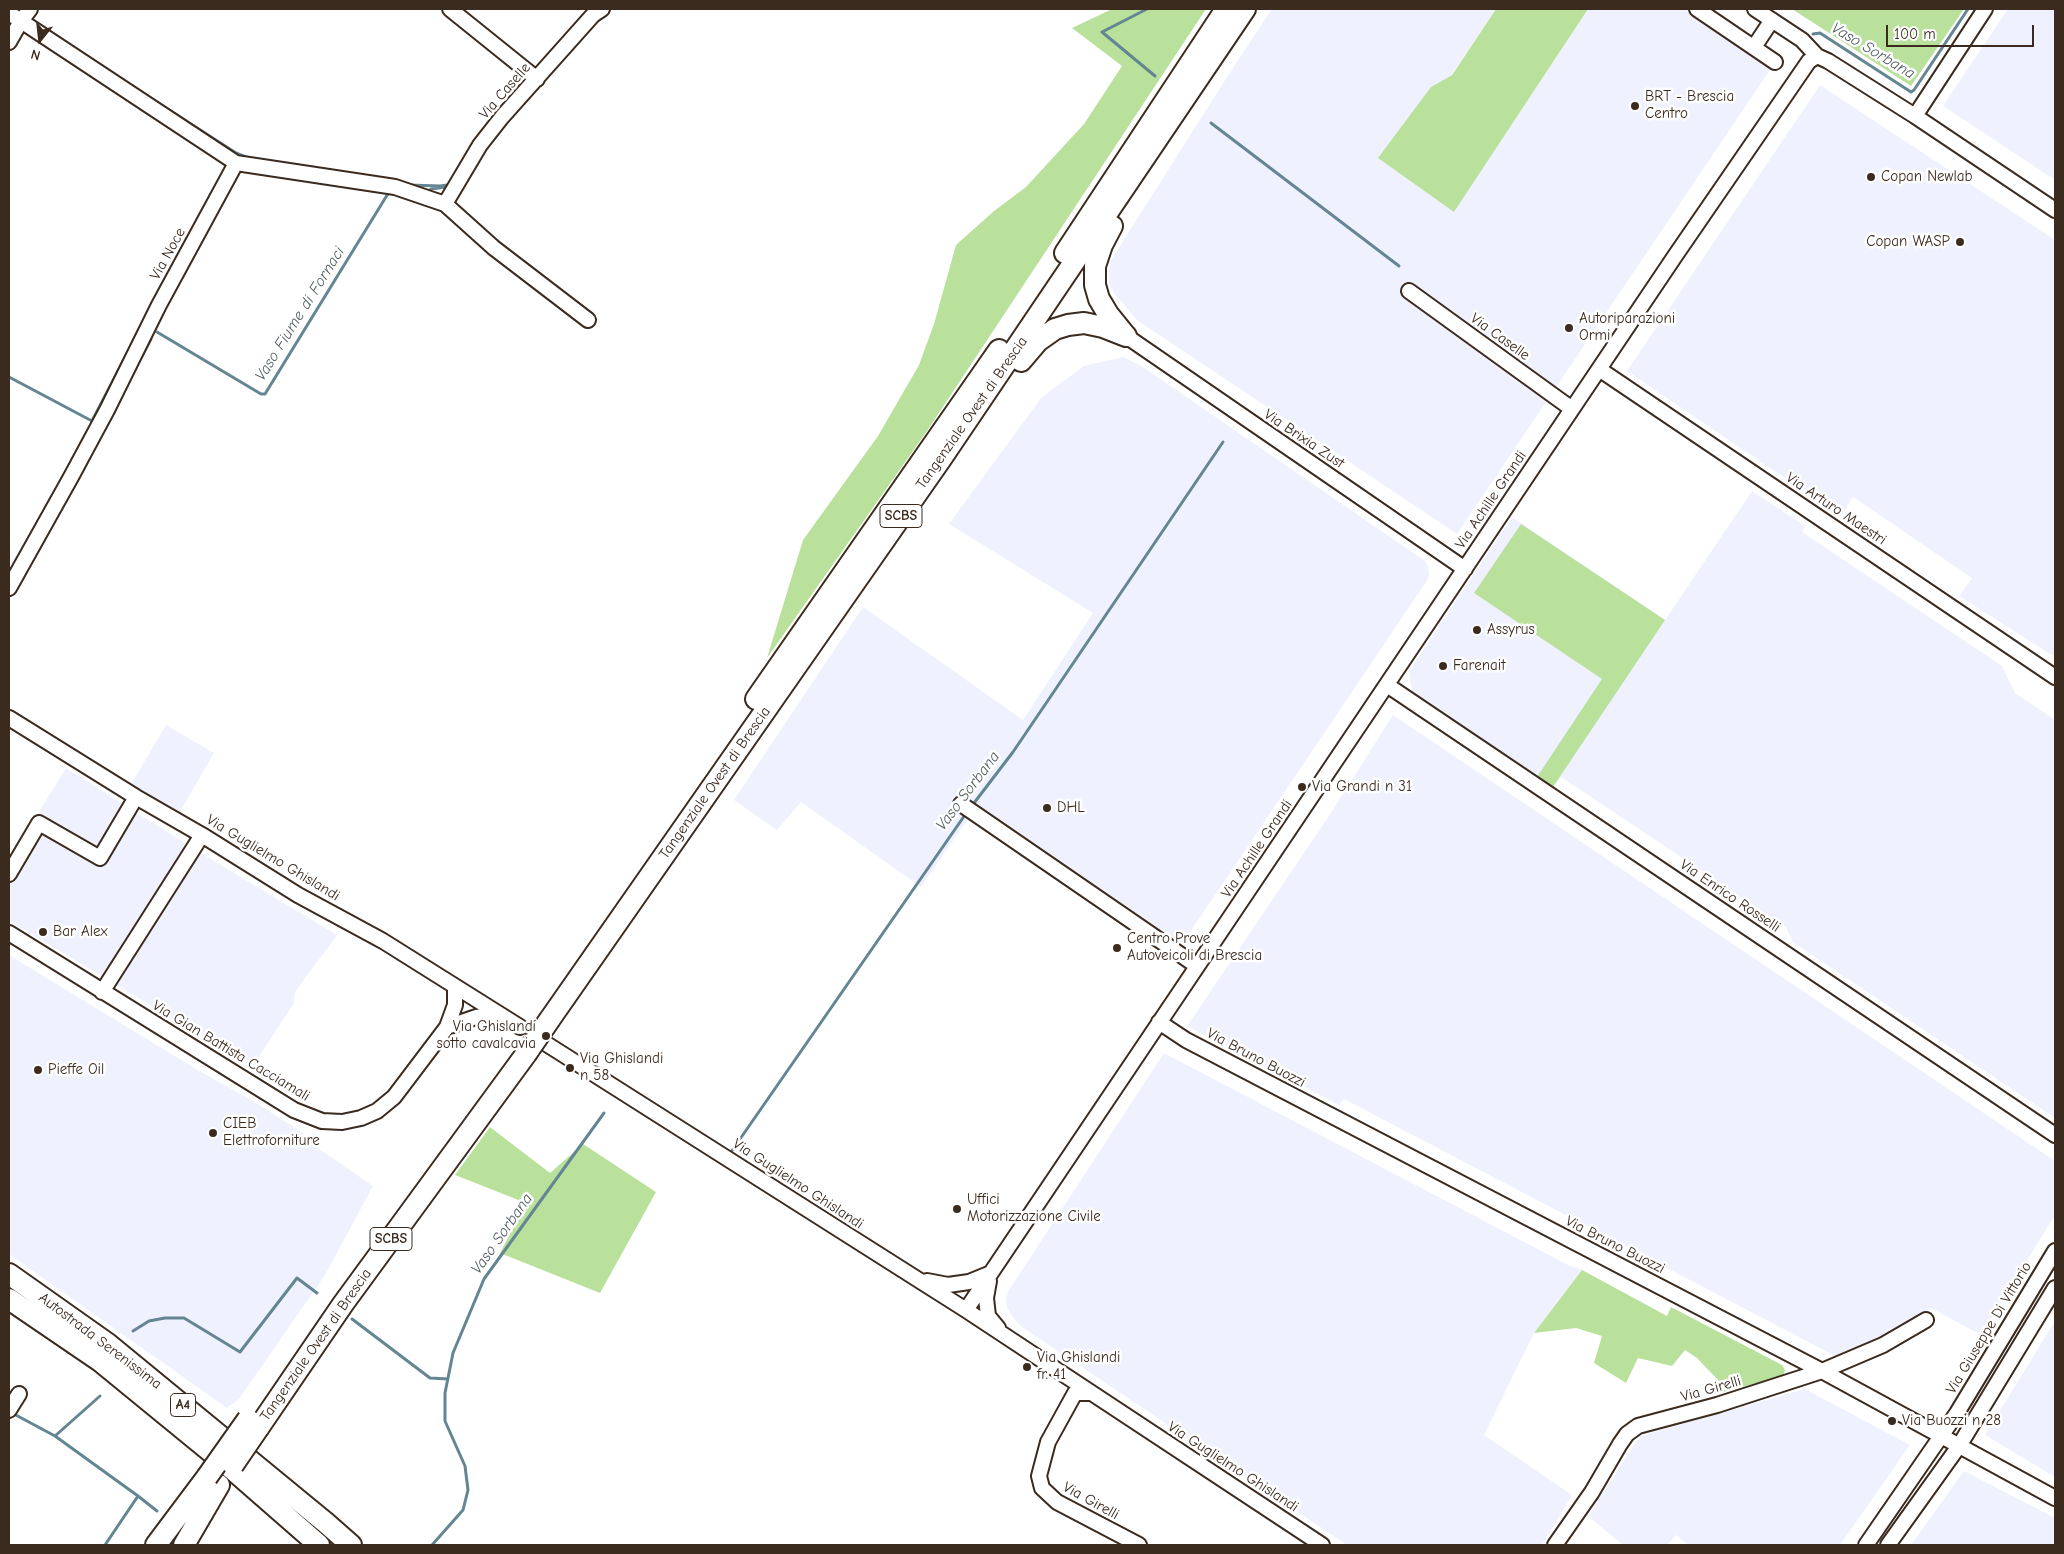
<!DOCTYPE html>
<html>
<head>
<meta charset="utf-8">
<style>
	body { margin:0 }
	#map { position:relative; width:2064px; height:1554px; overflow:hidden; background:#fff; font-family:"Comic Neue",sans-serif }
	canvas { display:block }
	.frame { position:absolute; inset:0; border:10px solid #3b2a1e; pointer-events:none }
	.north { position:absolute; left:15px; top:15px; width:50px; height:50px; -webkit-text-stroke:4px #fff; paint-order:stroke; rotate:196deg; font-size:14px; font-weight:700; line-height:20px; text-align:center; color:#3b2a1e }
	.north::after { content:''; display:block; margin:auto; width:18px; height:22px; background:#3b2a1e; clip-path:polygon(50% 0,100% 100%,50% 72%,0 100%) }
	.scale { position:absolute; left:1886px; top:25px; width:148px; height:22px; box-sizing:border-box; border:2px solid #3b2a1e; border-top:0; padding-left:6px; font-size:15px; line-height:18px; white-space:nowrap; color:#3b2a1e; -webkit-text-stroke:4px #fff; paint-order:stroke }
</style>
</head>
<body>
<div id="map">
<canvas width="2064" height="1554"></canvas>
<div class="frame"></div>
<div class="north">N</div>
<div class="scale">100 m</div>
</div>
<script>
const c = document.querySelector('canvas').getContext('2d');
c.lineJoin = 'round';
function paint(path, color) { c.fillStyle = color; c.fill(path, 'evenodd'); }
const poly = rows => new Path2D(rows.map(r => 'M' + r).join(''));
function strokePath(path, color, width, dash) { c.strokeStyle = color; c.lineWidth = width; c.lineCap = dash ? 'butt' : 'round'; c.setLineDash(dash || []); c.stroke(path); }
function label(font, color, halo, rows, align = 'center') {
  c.font = font + ' "Comic Neue",sans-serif'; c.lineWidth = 5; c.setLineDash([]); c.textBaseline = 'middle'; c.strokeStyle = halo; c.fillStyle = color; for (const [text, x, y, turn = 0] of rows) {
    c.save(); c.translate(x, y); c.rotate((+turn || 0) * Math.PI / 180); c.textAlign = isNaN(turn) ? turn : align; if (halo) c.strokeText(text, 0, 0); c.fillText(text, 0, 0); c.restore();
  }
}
paint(poly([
	[1272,9,1496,9,1451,75,1431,87,1454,212,1588,9,1685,9,1772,67,1457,534,1137,320,1114,293,1109,282,1109,270,1111,260,1227,77],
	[2008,9,2055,9,2055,180,1943,106],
	[1820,85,2055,240,2055,657,1959,596,1972,578,1853,497,1841,516,1627,371],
	[1123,357,1143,367,1425,561,1428,567,1429,574,1428,579,1182,944,975,803,968,819,921,887,801,802,777,830,734,800,863,607,1023,720,1093,613,949,524,1041,398,1084,366],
	[1752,491,1805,526,1802,532,2002,666,2015,693,2055,720,2055,1118,1793,942,1786,927,1561,777,1553,787,1412,692,1409,671,1512,517,1665,620],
	[1393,715,2055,1161,2055,1215,1981,1335,1931,1308,1895,1331,1837,1357,1344,1099,1339,1105,1187,1026,1329,816],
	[166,725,214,753,178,815,130,786],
	[66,768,196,850,337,935,295,992,294,1003,253,1066,9,921,9,854,12,855],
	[9,955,201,1072,253,1101,314,1140,312,1144,373,1186,325,1275,239,1399,227,1408,9,1254],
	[1164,1053,1570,1266,1582,1270,1534,1333,1484,1435,1572,1495,1542,1545,1347,1545,1022,1327,1014,1319,1007,1307,1006,1298,1009,1290],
	[2055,1321,2055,1477,1985,1435],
	[1805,1389,1910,1445,1840,1545,1688,1545,1676,1535,1667,1545,1623,1545,1588,1516,1640,1436],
	[1964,1471,2055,1518,2055,1545,1911,1545]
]), '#eff2fe');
paint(poly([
	[1112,9,1206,9,927,431,767,658,803,540,878,436,919,365,934,324,956,245,994,211,1026,187,1084,124,1122,66,1072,28],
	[1496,9,1588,9,1454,212,1378,158,1431,87,1452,75],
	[1792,9,1964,9,1911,86],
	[1521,524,1665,620,1553,787,1537,777,1602,679,1474,593],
	[490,1127,550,1173,583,1144,656,1192,600,1293,500,1253,526,1203,455,1175],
	[1582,1270,1667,1316,1671,1307,1782,1365,1785,1370,1783,1376,1723,1392,1720,1382,1697,1358,1685,1350,1672,1366,1638,1358,1626,1383,1594,1363,1602,1336,1576,1328,1534,1333]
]), '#b9e19c');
strokePath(poly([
	[1147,9,1102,32,1155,76],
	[1813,34,1820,33,1911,92,1914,90,1968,9],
	[113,74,236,153,248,158],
	[1211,123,1399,266],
	[409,185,440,186,448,185,452,183],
	[428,192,431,189,446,187],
	[157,332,261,394,265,394,389,192],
	[137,365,151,339],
	[9,377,92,421,162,286],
	[971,807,1013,752,1223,442],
	[731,1152,967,812],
	[352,1319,430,1378,448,1379],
	[133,1331,149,1321,165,1318,184,1318,240,1352,297,1278,317,1293],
	[12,1413,55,1436,100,1396],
	[55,1436,138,1496],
	[105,1545,138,1496,157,1511],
	[432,1545,463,1510,468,1490,465,1466,445,1421,445,1393,453,1353,484,1279,604,1113]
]), '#648693', 3);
const minor = poly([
	[450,9,537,79],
	[1697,9,1775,62],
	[1755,9,1802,40,1817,56,1828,61,1915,116,2055,210],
	[9,13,21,21,9,42],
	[1754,47,1772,20],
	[1915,116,1985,9],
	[236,163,395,187,445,204,494,248,588,320],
	[445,204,480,145,502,117,593,15,602,9],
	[1409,291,1572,409],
	[1126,336,1465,569],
	[1599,369,2055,677],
	[9,588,71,477,107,410,159,305,236,163,21,21,30,9],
	[1387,685,2055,1135],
	[9,718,136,797,202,835,298,895,383,941,520,1027],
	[961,804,1197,966],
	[9,874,39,823,100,858,136,797],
	[9,933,294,1110,322,1121,342,1122,361,1118,377,1111,394,1097,447,1027,455,1005,455,987],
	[102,992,202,835],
	[1159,1022,1186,1040,1822,1371,2055,1498],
	[447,1027,476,1017,492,1015,502,1018],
	[545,1043,966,1310,1322,1545],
	[927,1281,948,1285,969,1282,991,1273],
	[989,1281,986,1298,988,1316,998,1328],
	[966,1310,1675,256,1809,61,1817,56],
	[1091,1393,1075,1393,1048,1442,1039,1476,1042,1488,1057,1502,1139,1545],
	[9,1410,19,1394],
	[1555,1545,1592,1492,1620,1444,1627,1434,1638,1426,1717,1405,1822,1371,1883,1345,1926,1320],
	[1866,1545,1957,1413,2055,1251],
	[1888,1545,1959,1446,2055,1288]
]);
const highway = poly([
	[1112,226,1102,245,1095,266,1095,285,1099,299,1108,314,1125,335],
	[1065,253,1226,9],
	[1021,361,1038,341,1055,329,1068,325,1084,323,1103,327,1126,336],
	[756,699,999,350],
	[550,1019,941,459,1245,9],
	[9,1274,108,1344,326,1523,351,1545],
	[9,1299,100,1361,232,1469,319,1545],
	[259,1427,343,1304,526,1054],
	[156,1545,207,1477],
	[184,1545,219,1485]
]);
strokePath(minor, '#3b2a1e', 18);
strokePath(highway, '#3b2a1e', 24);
strokePath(minor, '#fff', 14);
strokePath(highway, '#fff', 20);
const highwayBridge = poly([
	[526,1054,550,1019],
	[233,1465,259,1427],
	[207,1477,248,1419]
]);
strokePath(highwayBridge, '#3b2a1e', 24, []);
strokePath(highwayBridge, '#fff', 20);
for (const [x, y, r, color] of [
	[1635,106,5,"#3b2a1e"],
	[1871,177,5,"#3b2a1e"],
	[1960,242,5,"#3b2a1e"],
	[1569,328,5,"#3b2a1e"],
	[1477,630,5,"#3b2a1e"],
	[1443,666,5,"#3b2a1e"],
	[1302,787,5,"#3b2a1e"],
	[1047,808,5,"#3b2a1e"],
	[43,932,5,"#3b2a1e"],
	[1117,948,5,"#3b2a1e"],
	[546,1036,5,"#3b2a1e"],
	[570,1068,5,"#3b2a1e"],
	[38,1070,5,"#3b2a1e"],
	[213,1133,5,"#3b2a1e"],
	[957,1209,5,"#3b2a1e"],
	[1027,1367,5,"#3b2a1e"],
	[1892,1421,5,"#3b2a1e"]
]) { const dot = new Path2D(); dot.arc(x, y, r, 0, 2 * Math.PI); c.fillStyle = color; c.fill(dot); strokePath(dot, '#fff', 2); }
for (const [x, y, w] of [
	[901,516,42],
	[391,1239,42],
	[183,1405,25]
]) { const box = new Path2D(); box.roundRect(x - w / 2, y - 11.5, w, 23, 4); c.fillStyle = '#fff'; c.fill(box); strokePath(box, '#3b2a1e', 1); }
label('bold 14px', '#3b2a1e', null, [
	["SCBS",901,516],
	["SCBS",391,1239],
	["A4",183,1405]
]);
label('15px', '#3b2a1e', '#fff', [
	["Via Caselle",505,91,-49],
	["Via Noce",168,254,-61],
	["Via Caselle",1500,337,36],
	["Tangenziale Ovest di Brescia",972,413,-55],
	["Via Brixia Zust",1304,439,34],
	["Via Achille Grandi",1491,500,-56],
	["Via Arturo Maestri",1836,509,34],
	["Tangenziale Ovest di Brescia",715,783,-55],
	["Via Achille Grandi",1257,849,-56],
	["Via Guglielmo Ghislandi",273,858,31],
	["Via Enrico Rosselli",1730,896,34],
	["Via Gian Battista Cacciamali",231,1051,31],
	["Via Bruno Buozzi",1256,1058,28],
	["Via Guglielmo Ghislandi",798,1184,33],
	["Via Bruno Buozzi",1615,1245,27],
	["Via Giuseppe Di Vittorio",1989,1328,-59],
	["Autostrada Serenissima",100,1341,37],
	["Tangenziale Ovest di Brescia",316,1345,-55],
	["Via Girelli",1711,1389,-16],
	["Via Guglielmo Ghislandi",1233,1467,33],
	["Via Girelli",1091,1501,29]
]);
label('15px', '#3b2a1e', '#fff', [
	["BRT - Brescia",1645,97],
	["Centro",1645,114],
	["Copan Newlab",1881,177],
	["Copan WASP",1950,242,"right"],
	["Autoriparazioni",1579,319],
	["Ormi",1579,336],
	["Assyrus",1487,630],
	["Farenait",1453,666],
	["Via Grandi n 31",1312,787],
	["DHL",1057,808],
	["Bar Alex",53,932],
	["Centro Prove",1127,939],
	["Autoveicoli di Brescia",1127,956],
	["Via Ghislandi",536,1027,"right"],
	["sotto cavalcavia",536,1044,"right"],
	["Via Ghislandi",580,1059],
	["n 58",580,1076],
	["Pieffe Oil",48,1070],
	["CIEB",223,1124],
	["Elettroforniture",223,1141],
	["Uffici",967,1200],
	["Motorizzazione Civile",967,1217],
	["Via Ghislandi",1037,1358],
	["fr. 41",1037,1375],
	["Via Buozzi n 28",1902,1421]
], 'left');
label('italic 16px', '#536062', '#fff', [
	["Vaso Sorbana",1873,51,31],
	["Vaso Fiume di Fornaci",300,314,-58],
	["Vaso Sorbana",968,791,-53],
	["Vaso Sorbana",502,1234,-55]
]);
</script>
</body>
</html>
